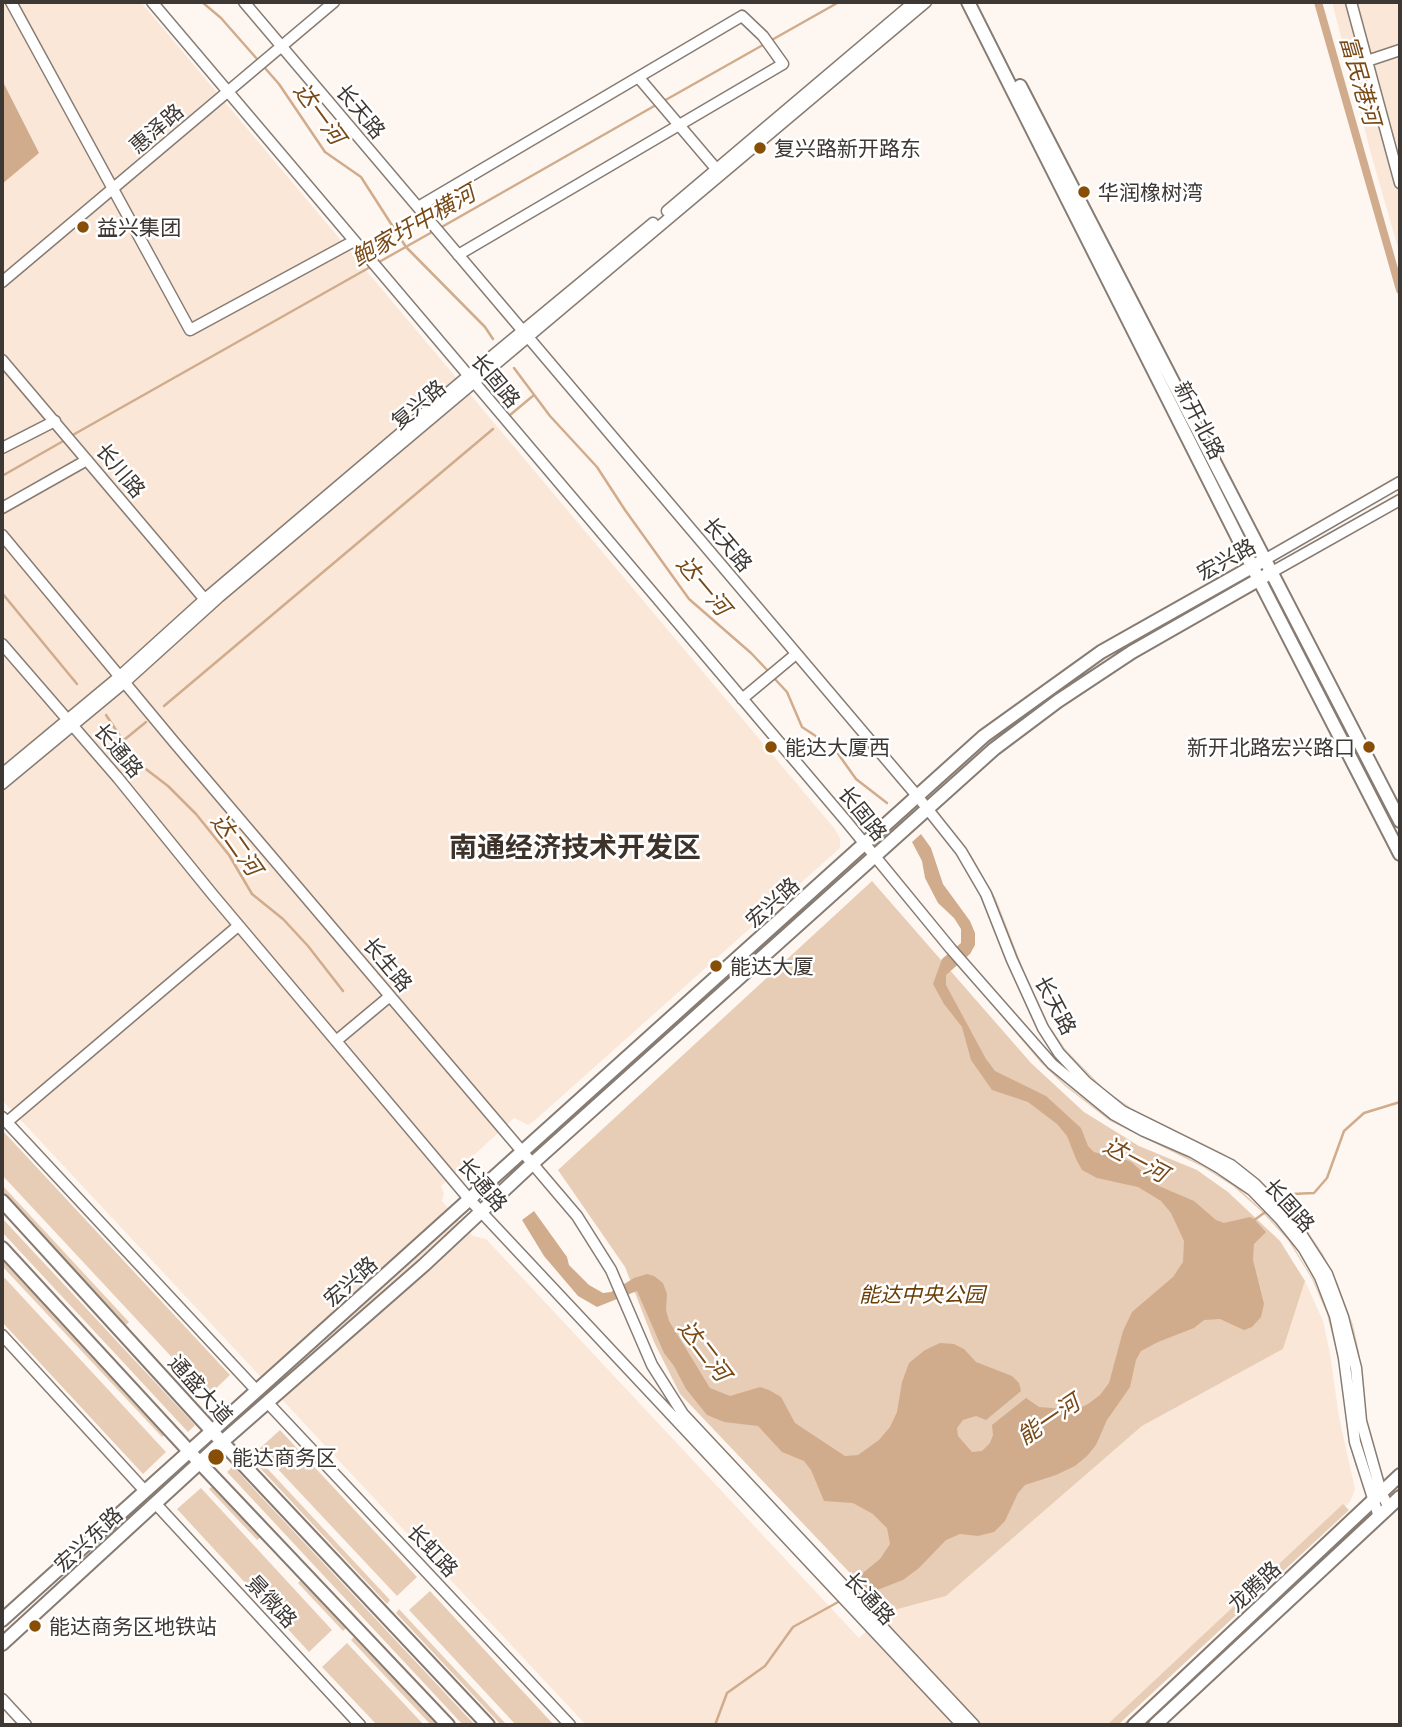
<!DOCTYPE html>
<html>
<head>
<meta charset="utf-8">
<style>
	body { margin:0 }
	#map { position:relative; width:1402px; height:1727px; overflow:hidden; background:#fef7f1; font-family:Georgia,serif }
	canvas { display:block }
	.frame { position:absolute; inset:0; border:4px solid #3d3834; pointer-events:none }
</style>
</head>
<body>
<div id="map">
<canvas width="1402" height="1727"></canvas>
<div class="frame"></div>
</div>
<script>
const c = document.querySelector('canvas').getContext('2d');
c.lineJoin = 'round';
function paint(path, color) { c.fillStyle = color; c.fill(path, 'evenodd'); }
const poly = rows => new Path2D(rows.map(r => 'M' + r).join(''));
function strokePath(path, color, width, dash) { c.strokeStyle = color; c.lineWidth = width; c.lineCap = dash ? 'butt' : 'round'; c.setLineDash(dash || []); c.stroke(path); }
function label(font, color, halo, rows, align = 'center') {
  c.font = font + ' Georgia,"Noto Sans SC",serif'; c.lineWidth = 5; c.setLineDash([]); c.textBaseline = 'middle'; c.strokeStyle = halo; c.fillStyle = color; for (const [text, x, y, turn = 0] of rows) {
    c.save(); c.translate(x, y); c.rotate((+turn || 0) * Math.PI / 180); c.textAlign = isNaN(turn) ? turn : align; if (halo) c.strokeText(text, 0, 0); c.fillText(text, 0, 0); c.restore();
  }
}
paint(poly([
	[2,2,141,2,834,828,840,838,840,848,533,1122,528,1125,514,1118,441,1186,444,1194,442,1201,473,1236,486,1239,859,1638,887,1612,946,1596,1142,1426,1283,1349,1305,1281,1323,1321,1330,1353,1339,1417,1355,1489,1350,1502,1111,1725,586,1725,2,1100],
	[1332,2,1400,2,1400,255,1371,154]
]), '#fae7d8');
paint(poly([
	[487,404,785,758,842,823,784,758],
	[946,822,971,855,996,899,1031,989,1046,1021,1066,1050,1104,1089,1131,1108,1224,1154,1253,1175,1282,1201,1306,1229,1323,1254,1337,1282,1353,1325,1359,1352,1368,1432,1358,1352,1352,1325,1336,1283,1305,1230,1281,1201,1252,1175,1223,1155,1130,1109,1103,1090,1065,1050,1045,1021,1029,989,995,900,969,855],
	[872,881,1031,1063,1084,1112,1139,1146,1197,1170,1228,1192,1280,1241,1305,1281,1283,1349,1142,1426,946,1596,887,1612,680,1394,654,1342,625,1267,558,1170],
	[888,881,1042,1062,1066,1085,1111,1120,1182,1154,1235,1185,1263,1211,1289,1239,1313,1279,1328,1313,1340,1362,1351,1442,1362,1480,1356,1467,1349,1443,1339,1363,1327,1314,1312,1279,1288,1240,1262,1212,1233,1186,1203,1167,1110,1121,1065,1086,1041,1063],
	[2,1130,230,1375,208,1396,2,1175],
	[2,1185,129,1322,126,1325,2,1192],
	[2,1218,195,1425,188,1432,2,1232],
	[2,1258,165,1434,162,1437,2,1266],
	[2,1275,166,1452,143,1474,2,1322],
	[280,1430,417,1577,397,1596,259,1449],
	[251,1451,390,1600,387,1604,247,1454],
	[233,1466,253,1488,475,1725,463,1725,227,1472],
	[214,1485,262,1536,257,1540,209,1489],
	[201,1488,332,1630,309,1652,177,1509],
	[1343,1504,1349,1510,1118,1725,1107,1725],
	[1354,1509,1355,1511,1126,1725,1122,1725],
	[1359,1521,1364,1526,1149,1725,1140,1725],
	[302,1579,347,1627,343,1631,298,1583],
	[430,1591,554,1725,516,1725,409,1610],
	[1306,1591,1308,1593,1181,1711,1179,1709],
	[399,1609,507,1725,501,1725,396,1613],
	[355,1636,438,1725,431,1725,351,1640],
	[347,1643,424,1725,377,1725,322,1667]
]), '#e7cdb6');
paint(poly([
	[2,80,39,153,2,184],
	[921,834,931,848,943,884,970,921,975,933,975,945,970,954,946,975,946,985,986,1059,995,1071,1046,1096,1081,1128,1088,1146,1094,1152,1130,1161,1159,1186,1194,1201,1216,1220,1224,1223,1250,1217,1254,1219,1266,1232,1254,1244,1253,1260,1264,1304,1261,1317,1252,1327,1244,1330,1220,1319,1204,1320,1194,1328,1158,1342,1141,1351,1136,1360,1130,1387,1107,1420,1096,1445,1087,1456,1075,1466,1056,1475,1025,1485,1018,1493,1005,1521,994,1532,978,1536,960,1534,946,1540,919,1568,903,1580,872,1592,867,1591,859,1583,858,1577,880,1559,890,1544,887,1528,873,1514,853,1503,824,1501,811,1470,804,1461,782,1452,758,1426,724,1422,707,1415,686,1389,674,1366,664,1353,637,1291,597,1307,578,1296,544,1256,522,1220,534,1211,567,1257,569,1265,589,1285,603,1293,611,1292,634,1278,647,1274,654,1276,663,1283,667,1294,666,1310,669,1321,710,1388,730,1396,760,1387,769,1390,781,1397,795,1423,845,1456,858,1455,879,1440,890,1427,897,1412,902,1382,909,1363,925,1350,940,1343,954,1344,964,1349,976,1362,1012,1376,1019,1383,1021,1391,986,1420,976,1416,963,1420,957,1428,958,1436,972,1452,982,1451,990,1443,993,1435,992,1425,1026,1398,1039,1407,1076,1410,1088,1404,1100,1395,1109,1383,1123,1331,1132,1312,1173,1277,1183,1262,1184,1241,1171,1213,1161,1201,1138,1187,1097,1178,1082,1170,1076,1159,1067,1136,1057,1124,1028,1102,992,1090,971,1060,962,1027,944,1004,933,984,942,959,961,943,961,929,954,918,938,903,925,878,922,861,912,842]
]), '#d1ac8c');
strokePath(poly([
	[202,2,221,18,279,84,325,152,361,177,406,247,485,327,493,339],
	[662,102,839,2],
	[440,228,656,105],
	[514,368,550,416,597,467,625,510,689,599,751,653,769,672],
	[510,415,534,395],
	[71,436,434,231],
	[2,476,65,440],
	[2,593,77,684],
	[773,677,787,692,802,727,834,748,856,779,887,803],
	[164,706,493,429],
	[106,715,138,763,168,786,196,814,229,855,252,894,283,919,308,946,343,991],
	[124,740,146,722],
	[1279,1203,1292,1194,1314,1193,1327,1178,1344,1131,1364,1113,1400,1102],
	[1253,1221,1268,1210],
	[715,1725,727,1693,765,1666,793,1627,840,1601]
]), '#d1ac8c', 2.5);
strokePath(poly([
	[1318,2,1400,290]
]), '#d1ac8c', 8);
const minor = poly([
	[11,2,190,330,354,241],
	[152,2,846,821,951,949,1052,1064,1113,1114,1144,1131,1192,1152,1221,1169,1252,1190,1280,1219,1304,1249,1320,1277,1335,1316,1344,1358,1355,1442,1379,1517],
	[244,2,918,797,961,851,986,894,1012,960,1043,1028,1059,1053,1086,1082,1122,1111,1231,1165,1255,1184,1296,1226,1327,1274,1343,1317,1356,1368,1361,1421,1381,1492,1389,1508],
	[1351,2,1400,183],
	[1367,61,1400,50],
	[639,78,718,171],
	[418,207,742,16,763,36,783,64,458,255],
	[667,211,914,2],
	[2,282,334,2],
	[2,360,207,602],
	[2,448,55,421],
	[2,508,87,460],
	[2,535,174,742,577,1216,611,1270,652,1365,683,1414,974,1725],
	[1266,559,1400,482],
	[1272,572,1400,500],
	[2,644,118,778,213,895,470,1200,962,1725],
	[742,699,796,654],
	[2,774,120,676,205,599,468,376,653,223],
	[2,784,125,682,219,597,926,2],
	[336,1041,390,996],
	[2,1117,257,1391],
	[7,1122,238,926],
	[2,1335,145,1491],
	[267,1402,570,1725],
	[155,1503,360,1725],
	[2,1699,26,1725]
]);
const major = poly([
	[968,2,1252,566,1400,854],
	[1020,86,1400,821],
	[2,1201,222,1442,488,1725],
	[2,1248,200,1463,448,1725],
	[2,1620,984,736,1101,652,1266,559],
	[2,1644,222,1442,424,1265,533,1163,994,749,1058,701,1132,652,1272,572],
	[1134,1725,1400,1475],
	[1155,1725,1400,1497]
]);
strokePath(minor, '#877c73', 13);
strokePath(major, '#877c73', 16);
strokePath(minor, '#fff', 10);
strokePath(major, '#fff', 12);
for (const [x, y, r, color] of [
	[760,148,7,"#884e05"],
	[1084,192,7,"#884e05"],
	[83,227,7,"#884e05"],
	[771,747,7,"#884e05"],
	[1369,747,7,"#884e05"],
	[716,966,7,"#884e05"],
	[216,1457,9,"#884e05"],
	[35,1626,7,"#884e05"]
]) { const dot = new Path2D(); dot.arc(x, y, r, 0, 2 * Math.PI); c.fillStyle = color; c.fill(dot); strokePath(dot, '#fff', 2.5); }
label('21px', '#3d3834', '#fff', [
	["长天路",361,111,50],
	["惠泽路",156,128,-41],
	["长固路",496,380,50],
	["复兴路",418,404,-40],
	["新开北路",1200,420,63],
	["长川路",121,470,50],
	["长天路",728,544,50],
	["宏兴路",1226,559,-29],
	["长通路",119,750,50],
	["长固路",863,813,51],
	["宏兴路",772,902,-42],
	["长生路",388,964,50],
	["长天路",1056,1005,62],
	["长通路",483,1184,49],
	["长固路",1290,1205,48],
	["宏兴路",350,1281,-42],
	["通盛大道",201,1389,48],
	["宏兴东路",88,1539,-43],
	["长虹路",433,1550,47],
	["龙腾路",1254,1586,-43],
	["长通路",870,1598,47],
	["景微路",272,1601,47]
]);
label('21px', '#3d3834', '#fff', [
	["复兴路新开路东",774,148],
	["华润橡树湾",1098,192],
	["益兴集团",97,227],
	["能达大厦西",785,747],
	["新开北路宏兴路口",1355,747,"right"],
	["能达大厦",730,966],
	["能达商务区",232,1457],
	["能达商务区地铁站",49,1626]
], 'left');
label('italic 21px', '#6b3c03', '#fff', [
	["能达中央公园",922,1294]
]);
label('italic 23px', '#794916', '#fff', [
	["富民港河",1361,80,74],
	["达一河",320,113,54],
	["鲍家圩中横河",413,225,-30],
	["达一河",704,585,50],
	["达二河",237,844,55],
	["达一河",1136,1159,28],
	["达二河",705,1350,53],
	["能一河",1048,1419,-34]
]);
label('bold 28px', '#3d332b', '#fff', [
	["南通经济技术开发区",575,846]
]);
</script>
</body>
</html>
